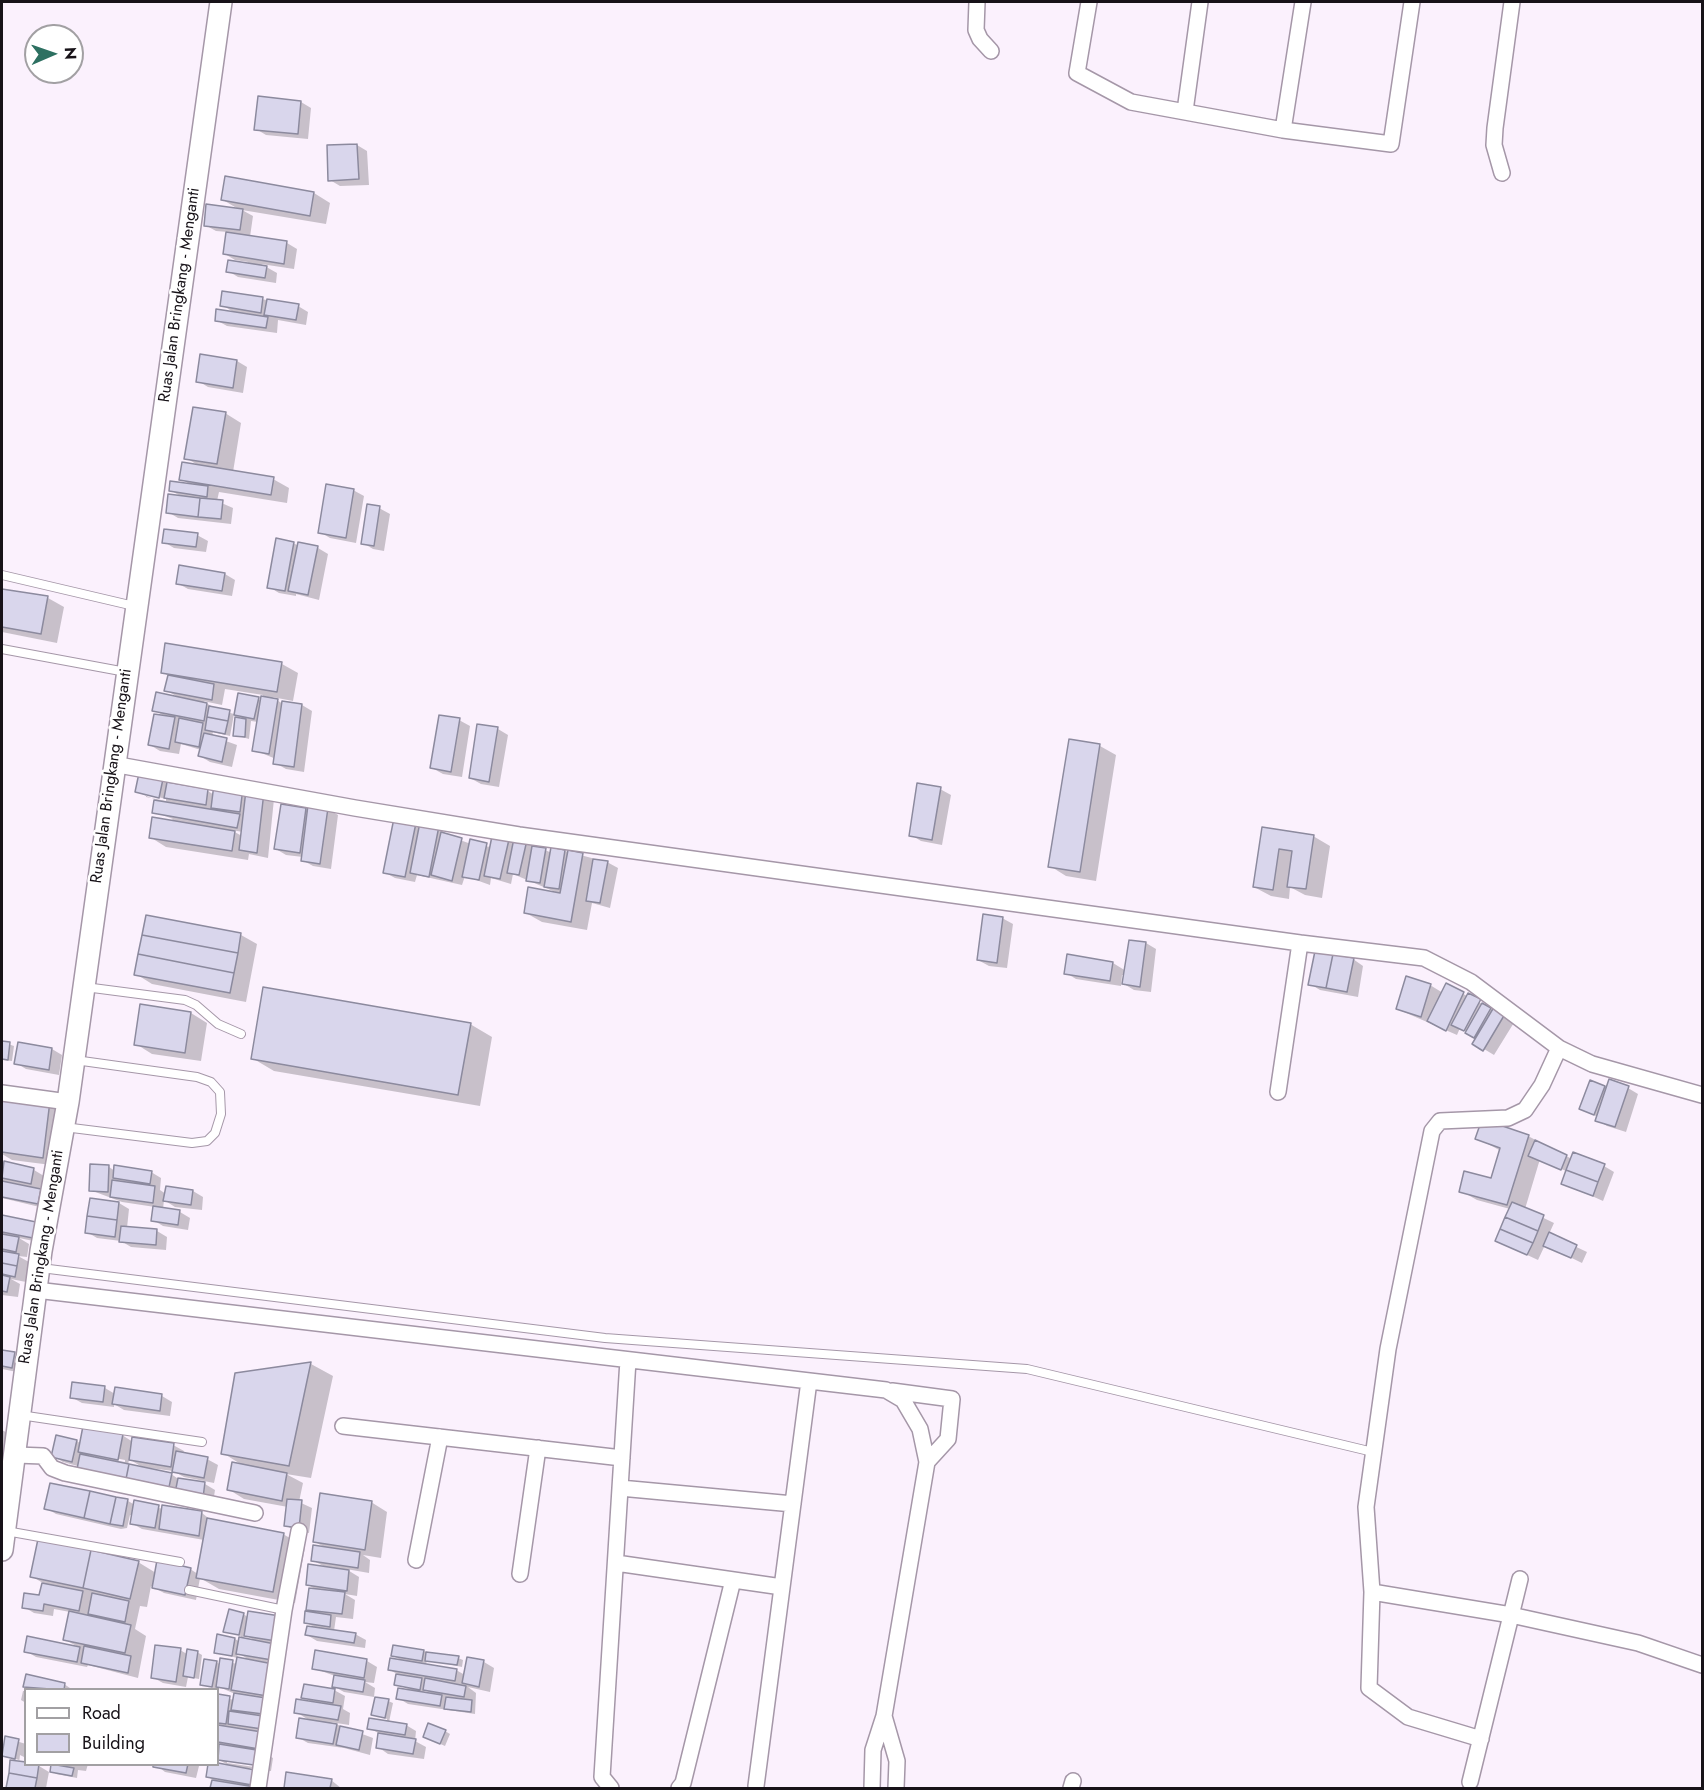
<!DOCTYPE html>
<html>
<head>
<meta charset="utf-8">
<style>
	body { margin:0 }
	#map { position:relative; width:1704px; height:1790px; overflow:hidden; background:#fbf1fd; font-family:Jost,sans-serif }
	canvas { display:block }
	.frame { position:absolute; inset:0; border:3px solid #171218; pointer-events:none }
	.legend { position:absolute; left:24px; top:1688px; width:195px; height:78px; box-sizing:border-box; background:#fff; border:2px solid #a2a0a3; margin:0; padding:8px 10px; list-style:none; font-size:18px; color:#171218 }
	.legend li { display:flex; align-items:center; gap:12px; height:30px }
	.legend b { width:30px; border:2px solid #a2a0a3 }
	.north { position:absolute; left:24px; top:24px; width:60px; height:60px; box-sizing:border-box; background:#fff; border:2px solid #a2a0a3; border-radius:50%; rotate:88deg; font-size:16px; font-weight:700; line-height:24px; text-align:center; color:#171218 }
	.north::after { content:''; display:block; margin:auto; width:21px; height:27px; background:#2d7061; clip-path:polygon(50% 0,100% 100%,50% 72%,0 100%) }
</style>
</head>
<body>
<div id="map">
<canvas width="1704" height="1790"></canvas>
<div class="frame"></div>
<ul class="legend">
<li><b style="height:8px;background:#fff"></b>Road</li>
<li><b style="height:16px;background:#d9d6ec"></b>Building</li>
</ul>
<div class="north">N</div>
</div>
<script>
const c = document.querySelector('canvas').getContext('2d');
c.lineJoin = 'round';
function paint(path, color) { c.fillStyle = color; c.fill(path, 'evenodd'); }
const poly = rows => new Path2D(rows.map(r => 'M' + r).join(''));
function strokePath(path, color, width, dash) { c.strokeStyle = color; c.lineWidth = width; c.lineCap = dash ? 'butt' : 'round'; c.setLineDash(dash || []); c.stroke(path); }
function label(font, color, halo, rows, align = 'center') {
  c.font = font + ' Jost,sans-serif'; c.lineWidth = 5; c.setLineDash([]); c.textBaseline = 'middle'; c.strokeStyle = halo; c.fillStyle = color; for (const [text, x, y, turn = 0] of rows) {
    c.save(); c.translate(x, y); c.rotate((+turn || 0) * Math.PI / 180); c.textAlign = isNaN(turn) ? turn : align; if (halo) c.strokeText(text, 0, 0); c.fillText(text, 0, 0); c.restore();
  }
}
paint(poly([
	[301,102,311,108,308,139,266,135,256,129],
	[357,145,367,151,369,185,340,186,330,180],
	[227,178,314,193,330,203,326,224,242,210,253,216,250,237,287,243,297,249,294,269,261,264,277,273,276,283,238,277,228,271,247,264,248,262,235,260,225,254,228,232,216,231,205,225,240,210,223,200],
	[224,292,298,306,308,312,306,325,278,320,277,333,227,326,216,320,235,313,222,305],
	[237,361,247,367,243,393,208,387,198,381],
	[225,413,241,423,233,472,273,479,289,488,287,503,219,492,217,501,233,508,231,524,178,518,168,512,182,497,170,490,191,485,181,479,201,467,186,458],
	[353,490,364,496,356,543,330,538,320,532],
	[379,508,390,514,384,551,373,549,363,543],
	[197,535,208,541,206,552,174,548,164,542],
	[293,543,299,546,299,544,318,548,328,554,319,600,296,594,296,596,279,593,269,587],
	[225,574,235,580,232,596,188,589,177,583],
	[2,591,48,598,64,607,57,643,2,632],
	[167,645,282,664,298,673,293,701,272,697,283,704,302,705,312,711,304,772,286,769,275,763,276,759,254,750,258,722,251,721,249,739,235,735,237,719,246,720,236,714,258,699,262,701,263,695,225,689,222,705,203,701,216,709,234,714,230,736,213,732,212,736,237,745,232,767,210,762,200,756,201,750,181,744,179,754,160,751,150,745,166,717,154,710,179,698,166,690,169,676,162,672],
	[459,720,470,726,462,777,443,774,432,768],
	[479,725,498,729,508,735,499,787,481,784,470,778],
	[1100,746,1116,755,1096,881,1066,876,1050,866],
	[163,780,171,785,208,791,214,795,215,786,274,799,268,858,249,854,248,860,166,847,150,837,173,819,154,812,156,800,137,792],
	[146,794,166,799,166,801,146,797],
	[231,830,243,832,242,836],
	[940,789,951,795,942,845,921,841,911,835],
	[283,806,309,811,328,809,338,815,331,869,313,866,302,860,303,857,286,855,276,849],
	[416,824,421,827,439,828,449,836,471,844,491,847,494,833,526,842,552,853,565,851,607,862,618,868,610,908,592,903,587,930,542,922,526,913,560,894,513,874,511,884,491,878,490,885,465,876,462,885,417,875,415,882,395,878,384,872],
	[1263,829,1313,836,1330,846,1322,898,1305,895,1290,887,1289,899,1271,896,1254,887],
	[1002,918,1013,924,1007,968,989,966,978,960],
	[241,935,257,944,246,1002,152,984,136,974],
	[1130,941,1146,943,1156,949,1151,992,1134,990,1124,984,1125,975,1122,975,1121,986,1076,979,1066,973,1113,963,1126,971],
	[1353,959,1363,966,1358,997,1320,990,1310,984],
	[1430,985,1443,993,1446,985,1515,1021,1494,1055,1474,1043,1477,1038,1460,1028,1457,1035,1397,1009],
	[191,1013,207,1023,201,1061,152,1054,136,1044],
	[470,1024,492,1037,480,1106,274,1071,252,1058],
	[2,1042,14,1046,12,1061,2,1060],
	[52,1049,62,1055,59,1075,26,1069,16,1063],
	[1604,1087,1628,1088,1638,1094,1626,1132,1607,1126,1597,1120,1598,1117,1581,1109],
	[3,1097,50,1103,66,1112,59,1166,12,1160,2,1154],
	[1528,1136,1572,1159,1604,1166,1614,1172,1603,1201,1563,1183,1568,1172,1540,1159,1525,1209,1554,1223,1549,1234,1587,1252,1582,1263,1545,1245,1538,1260,1497,1241,1510,1209,1477,1200,1461,1191,1492,1180,1501,1151,1477,1138],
	[2,1161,34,1170,44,1176,41,1191,51,1196,48,1209,2,1198],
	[109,1167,115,1171,151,1172,161,1178,160,1190,166,1194,193,1191,203,1197,202,1210,175,1207,164,1200,163,1209,180,1212,190,1218,188,1230,163,1226,153,1220,155,1207,122,1202,90,1190],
	[119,1203,129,1209,127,1228,157,1231,167,1237,166,1250,131,1247,121,1241,97,1238,87,1232],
	[2,1217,40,1225,48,1244,19,1238,29,1244,27,1257,18,1256,29,1262,26,1282,11,1279,20,1284,18,1297,2,1295],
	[2,1351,25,1360,22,1373,2,1369],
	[311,1364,333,1376,311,1478,286,1474,303,1483,299,1502,312,1508,309,1533,296,1531,285,1525,288,1507,244,1499,228,1489,242,1465,223,1453,236,1375],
	[73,1383,105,1388,115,1394,116,1389,162,1396,172,1402,170,1416,124,1410,114,1404,114,1407,82,1403,71,1397],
	[2,1430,13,1436,8,1470,2,1469],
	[122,1435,133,1442,173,1445,184,1451,183,1454,207,1459,218,1465,214,1483,184,1477,173,1471,142,1467,129,1459,128,1466,171,1474,180,1480,200,1481,215,1490,213,1503,63,1462,53,1456,77,1441,81,1444],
	[89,1453,125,1460,125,1462,89,1456],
	[51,1484,128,1501,135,1505,135,1502,163,1509,164,1507,202,1513,212,1521,283,1534,305,1547,295,1603,219,1589,200,1578,196,1600,164,1593,151,1586,147,1607,140,1606,135,1629,146,1636,138,1678,88,1665,87,1667,36,1657,26,1651,78,1647,64,1639,70,1612,54,1609,53,1616,34,1613,24,1607,41,1597,43,1583,31,1576,138,1562,156,1573,190,1569,198,1574,204,1540,142,1529,131,1523,133,1516,130,1515,127,1528,121,1529,56,1514,46,1508],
	[371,1502,387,1512,381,1558,363,1555,370,1560,369,1573,346,1569,359,1577,357,1596,345,1594,355,1600,353,1619,336,1617,334,1631,355,1634,366,1640,365,1648,317,1641,307,1635,316,1628,305,1622,318,1615,308,1609,318,1591,307,1584,327,1568,312,1560,326,1548,315,1542],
	[243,1614,248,1617,280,1617,290,1623,287,1646,271,1644,270,1663,283,1671,269,1756,273,1758,271,1771,249,1768,265,1777,263,1788,212,1788,213,1780,207,1776,232,1767,219,1760,218,1762,220,1744,218,1742,218,1696,234,1700,235,1694,217,1686,217,1689,201,1684,216,1662,221,1665,221,1660,237,1664,251,1661,238,1653,237,1658,216,1652,235,1639,240,1642,241,1636,225,1631],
	[244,1634,257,1642,243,1640],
	[227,1760,268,1766,268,1769,227,1763],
	[180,1650,187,1654,197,1652,202,1655,199,1679,188,1677,186,1687,163,1683,152,1677],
	[423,1651,458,1658,463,1660,462,1667,427,1660,426,1665,456,1670,465,1675,468,1659,484,1662,494,1668,490,1692,468,1687,476,1693,475,1714,408,1704,398,1698,409,1689,395,1684,397,1674,390,1670,403,1661,393,1656],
	[425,1690,435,1696,424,1694],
	[367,1661,377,1667,374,1683,365,1682,375,1688,374,1697,344,1692,333,1686,335,1676,313,1668],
	[64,1684,73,1690,31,1690,25,1686],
	[334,1690,345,1696,343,1709,350,1713,349,1725,330,1722,373,1738,370,1755,344,1748,308,1743,297,1737,312,1722,296,1712,313,1703,303,1697],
	[23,1691,26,1691,26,1703,21,1700],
	[388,1701,393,1703,389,1722,406,1725,416,1731,415,1741,426,1747,424,1759,388,1754,378,1747,380,1734,369,1728,387,1722,387,1719,373,1715],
	[445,1731,450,1734,445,1746,429,1739],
	[6,1738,26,1744,26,1758,20,1755,19,1763,39,1766,49,1772,46,1788,8,1787,19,1760,2,1755],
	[49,1764,88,1764,86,1771,78,1770,77,1778,56,1774,52,1771,53,1765],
	[155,1764,196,1764,199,1766,196,1778,165,1772],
	[287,1773,331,1780,341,1788,285,1788]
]), '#0003');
const building = poly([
	[258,96,301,101,298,134,254,130,258,96],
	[357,144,359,179,328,181,327,145,357,144],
	[225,176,314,192,310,216,221,200,225,176],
	[206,204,243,209,240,230,204,226,206,204],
	[226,232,287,241,284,264,223,254,226,232],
	[228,260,267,266,265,278,226,272,228,260],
	[222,291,263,297,261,313,220,306,222,291],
	[267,299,299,304,296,320,264,315,267,299],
	[216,309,268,317,266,328,215,321,216,309],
	[200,354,237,360,233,388,196,382,200,354],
	[193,407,226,412,217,464,184,459,193,407],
	[182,462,274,477,271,495,179,480,182,462],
	[170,481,208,486,207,497,169,491,170,481],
	[326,484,354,489,346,538,318,533,326,484],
	[168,494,200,498,198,517,166,513,168,494],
	[200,498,223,500,221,519,198,517,200,498],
	[367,504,380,506,374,546,361,544,367,504],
	[164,529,198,533,196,547,162,543,164,529],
	[276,538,294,542,285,591,267,588,276,538],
	[298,542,318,546,308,595,288,591,298,542],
	[179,565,225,573,222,591,176,584,179,565],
	[2,589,48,596,41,634,2,627,2,589],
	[165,643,282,662,277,692,161,673,165,643],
	[168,675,214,684,212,700,164,691,168,675],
	[156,692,207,703,204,721,152,711,156,692],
	[238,693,259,697,254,719,234,715,238,693],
	[261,696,278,699,269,754,252,751,261,696],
	[282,701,302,704,294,767,273,764,282,701],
	[209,706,230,710,228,721,207,717,209,706],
	[154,714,175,717,169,749,148,745,154,714],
	[439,715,460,718,451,772,430,768,439,715],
	[207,717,228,721,225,734,205,730,207,717],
	[235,717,246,719,245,737,233,736,235,717],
	[179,718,203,723,199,747,175,742,179,718],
	[477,724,498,727,489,782,469,778,477,724],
	[204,733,227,738,222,762,198,756,204,733],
	[1069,739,1100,744,1080,872,1048,867,1069,739],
	[139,773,163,779,159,798,135,792,139,773],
	[167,782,208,789,206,805,164,798,167,782],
	[917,783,941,787,932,840,909,836,917,783],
	[214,784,243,788,240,812,211,808,214,784],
	[246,790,264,792,257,853,239,850,246,790],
	[154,800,240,814,237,828,152,813,154,800],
	[281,804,306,808,300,853,274,849,281,804],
	[308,805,328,808,320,864,301,861,308,805],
	[152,817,235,831,232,851,149,838,152,817],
	[394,818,416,823,405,877,383,873,394,818],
	[420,822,439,826,429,877,410,873,420,822],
	[1262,827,1314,835,1306,889,1287,887,1292,851,1279,849,1273,890,1253,887,1262,827],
	[493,831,510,835,500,879,484,876,493,831],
	[441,832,462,838,452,881,431,875,441,832],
	[514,838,527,840,519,875,507,873,514,838],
	[470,839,487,843,479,880,462,877,470,839],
	[532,846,546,848,540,883,526,881,532,846],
	[551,847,565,850,559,889,544,887,551,847],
	[568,850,583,853,571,922,524,913,528,887,560,893,568,850],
	[593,859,608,861,600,903,586,901,593,859],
	[983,914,1003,917,997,963,977,960,983,914],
	[146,915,241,933,238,953,142,935,146,915],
	[142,935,238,953,234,973,138,954,142,935],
	[1129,940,1146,942,1140,987,1122,984,1129,940],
	[1315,951,1333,954,1326,988,1308,985,1315,951],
	[138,954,234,973,230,993,134,975,138,954],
	[1067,954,1113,962,1110,981,1064,974,1067,954],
	[1333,954,1354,958,1347,992,1326,988,1333,954],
	[1406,976,1431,984,1421,1017,1396,1009,1406,976],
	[1446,983,1464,992,1446,1031,1427,1021,1446,983],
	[263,987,471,1023,458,1095,251,1059,263,987],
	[1468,993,1481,999,1464,1031,1451,1025,1468,993],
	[1482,1003,1491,1008,1474,1038,1465,1033,1482,1003],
	[140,1004,191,1012,185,1053,134,1045,140,1004],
	[1494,1007,1505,1014,1483,1051,1472,1044,1494,1007],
	[2,1041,10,1042,8,1060,2,1059,2,1041],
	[18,1042,52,1048,49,1070,14,1064,18,1042],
	[1609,1079,1629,1086,1615,1127,1595,1121,1609,1079],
	[1590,1080,1605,1086,1594,1115,1579,1109,1590,1080],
	[2,1095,50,1101,43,1158,2,1152,2,1095],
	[1482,1119,1529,1135,1507,1205,1459,1192,1464,1171,1491,1178,1500,1148,1475,1139,1482,1119],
	[1535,1140,1567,1155,1561,1170,1528,1156,1535,1140],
	[1573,1152,1605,1164,1598,1182,1566,1170,1573,1152],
	[4,1161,34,1168,31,1184,2,1178,4,1161],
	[90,1164,109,1165,108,1192,89,1191,90,1164],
	[114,1165,152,1171,150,1184,113,1178,114,1165],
	[1566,1170,1598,1182,1593,1196,1561,1184,1566,1170],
	[112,1180,155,1186,153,1203,110,1197,112,1180],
	[2,1181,41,1189,38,1204,2,1197,2,1181],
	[166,1186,193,1190,191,1205,163,1201,166,1186],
	[90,1198,119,1202,117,1220,87,1216,90,1198],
	[1512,1202,1544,1215,1538,1231,1505,1217,1512,1202],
	[153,1206,180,1210,178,1225,151,1221,153,1206],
	[2,1215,41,1223,38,1239,2,1232,2,1215],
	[87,1216,117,1220,115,1237,85,1233,87,1216],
	[1505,1217,1538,1231,1533,1243,1500,1229,1505,1217],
	[121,1226,157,1229,156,1245,119,1242,121,1226],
	[1500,1229,1533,1243,1527,1255,1495,1241,1500,1229],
	[1549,1232,1577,1245,1571,1258,1543,1246,1549,1232],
	[2,1234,19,1237,16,1252,2,1249,2,1234],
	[2,1251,19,1254,17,1266,2,1263,2,1251],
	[2,1263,17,1266,15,1277,2,1274,2,1263],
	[2,1275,10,1277,7,1292,2,1291,2,1275],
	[2,1350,15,1352,12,1368,2,1366,2,1350],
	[311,1362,289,1466,221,1454,235,1373,311,1362],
	[72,1382,105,1386,103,1402,70,1398,72,1382],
	[115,1387,162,1394,160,1411,112,1404,115,1387],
	[83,1426,123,1434,118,1460,78,1452,83,1426],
	[56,1435,77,1440,72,1462,51,1457,56,1435],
	[132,1437,174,1443,171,1467,129,1460,132,1437],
	[176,1451,208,1457,204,1478,172,1472,176,1451],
	[80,1454,129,1464,125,1484,76,1474,80,1454],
	[232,1462,287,1473,282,1501,227,1490,232,1462],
	[129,1464,172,1473,168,1492,125,1484,129,1464],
	[178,1478,205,1482,203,1498,175,1493,178,1478],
	[50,1483,90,1491,84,1518,44,1509,50,1483],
	[90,1491,116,1497,110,1524,84,1518,90,1491],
	[320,1493,372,1501,365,1550,313,1542,320,1493],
	[116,1497,128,1499,123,1526,110,1524,116,1497],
	[287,1499,302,1500,299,1528,284,1526,287,1499],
	[134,1500,159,1505,155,1528,130,1524,134,1500],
	[162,1505,202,1511,199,1536,159,1529,162,1505],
	[207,1518,284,1533,273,1592,196,1578,207,1518],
	[38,1539,91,1550,83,1588,30,1577,38,1539],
	[313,1545,360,1552,358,1568,311,1561,313,1545],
	[91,1550,139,1561,130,1599,83,1588,91,1550],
	[157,1560,191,1568,185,1595,152,1588,157,1560],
	[308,1564,349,1570,347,1591,306,1585,308,1564],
	[42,1583,83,1591,79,1611,44,1604,43,1611,22,1608,24,1593,39,1595,42,1583],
	[309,1588,345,1592,342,1614,306,1610,309,1588],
	[92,1593,129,1601,125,1622,88,1614,92,1593],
	[229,1609,244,1613,239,1635,223,1632,229,1609],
	[69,1611,131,1625,125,1653,63,1640,69,1611],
	[248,1611,280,1616,276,1641,244,1636,248,1611],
	[305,1611,331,1615,330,1627,304,1623,305,1611],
	[307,1626,356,1633,354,1643,305,1635,307,1626],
	[217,1634,235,1638,232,1656,214,1653,217,1634],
	[27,1636,80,1647,77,1662,24,1652,27,1636],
	[239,1637,275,1644,272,1660,236,1654,239,1637],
	[155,1645,181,1648,176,1682,151,1678,155,1645],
	[393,1645,424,1650,422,1661,391,1656,393,1645],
	[84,1646,131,1656,128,1673,81,1663,84,1646],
	[187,1649,198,1651,194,1678,183,1676,187,1649],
	[315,1650,367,1659,364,1678,312,1669,315,1650],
	[426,1652,459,1656,457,1665,425,1661,426,1652],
	[237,1657,273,1664,267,1696,231,1690,237,1657],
	[467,1657,484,1660,479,1687,462,1683,467,1657],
	[220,1658,233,1660,229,1689,216,1687,220,1658],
	[390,1658,457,1669,455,1681,388,1670,390,1658],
	[204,1659,217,1661,212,1687,200,1685,204,1659],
	[26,1674,65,1683,64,1690,23,1687,26,1674],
	[396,1674,422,1678,420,1690,394,1685,396,1674],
	[334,1675,365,1680,363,1692,332,1687,334,1675],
	[425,1678,466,1686,464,1697,423,1690,425,1678],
	[304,1684,335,1689,333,1703,301,1698,304,1684],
	[398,1688,442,1695,440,1706,396,1699,398,1688],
	[234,1693,266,1698,263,1714,231,1710,234,1693],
	[218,1694,230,1696,226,1724,218,1723,218,1694],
	[375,1697,389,1699,385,1718,371,1715,375,1697],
	[446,1697,472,1700,471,1712,444,1709,446,1697],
	[296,1699,341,1706,338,1720,294,1713,296,1699],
	[229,1711,263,1716,262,1729,228,1724,229,1711],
	[299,1718,337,1724,333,1744,296,1738,299,1718],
	[369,1718,407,1724,405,1735,367,1729,369,1718],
	[428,1723,446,1730,440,1744,423,1737,428,1723],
	[218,1725,262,1732,259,1749,218,1742,218,1725],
	[340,1726,363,1731,359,1750,336,1745,340,1726],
	[378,1733,416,1739,413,1754,376,1748,378,1733],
	[5,1736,19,1739,15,1759,2,1756,5,1736],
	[219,1744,263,1751,261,1766,218,1760,219,1744],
	[10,1760,26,1762,26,1764,39,1764,37,1778,9,1773,10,1760],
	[218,1763,255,1770,252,1785,206,1777,208,1764,218,1763],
	[51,1764,74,1768,72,1776,50,1772,51,1764],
	[153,1764,188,1764,186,1773,153,1767,153,1764],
	[286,1772,332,1779,330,1788,284,1788,286,1772],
	[9,1773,37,1778,35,1788,6,1788,9,1773],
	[212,1780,255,1787,255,1788,210,1788,212,1780]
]);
paint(building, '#d9d6ec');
strokePath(building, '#8c8a9e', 1.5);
const lane = poly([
	[2,575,134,606],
	[2,649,126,672],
	[85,987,185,1000,196,1005,218,1024,241,1034],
	[64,1127,192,1143,207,1141,215,1133,221,1114,220,1092,211,1082,197,1077,75,1060],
	[41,1268,605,1338,1027,1369,1373,1452],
	[20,1415,202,1442],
	[6,1531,180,1562],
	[189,1590,284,1610]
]);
const street = poly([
	[977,2,976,30,980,39,991,51],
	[1089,2,1077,73,1131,102,1283,130,1391,144,1412,2],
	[1185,111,1200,2],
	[1283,130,1303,2],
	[1502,173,1494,145,1495,128,1512,2],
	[113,764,355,808,519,835,1300,943,1424,958,1471,982,1559,1048,1592,1064,1702,1095],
	[1559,1048,1542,1085,1525,1110,1508,1118,1440,1121,1432,1131,1388,1349,1366,1507,1372,1592,1511,1615,1638,1643,1702,1665],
	[1278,1092,1300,943],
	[2,1093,68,1102],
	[36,1290,886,1390,903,1400,920,1429,927,1462,884,1716,873,1750,872,1788],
	[892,1391,952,1399,948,1439,927,1462],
	[343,1426,622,1458],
	[16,1455,43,1456,52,1468,65,1473,255,1513],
	[620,1488,793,1504],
	[416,1560,440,1437],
	[616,1563,782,1587],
	[520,1574,538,1448],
	[1372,1592,1369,1688,1408,1717,1481,1739],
	[884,1716,897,1761,896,1788],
	[1470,1782,1520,1579],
	[756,1786,809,1381],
	[258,1788,284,1610,299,1531],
	[611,1788,602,1777,628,1360],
	[679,1788,683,1783,733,1580],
	[1071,1788,1073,1781]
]);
const secondary = poly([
	[2,1550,41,1251,68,1102,221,2]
]);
strokePath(lane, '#a597a8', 10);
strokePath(street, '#a597a8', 18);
strokePath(secondary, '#a597a8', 24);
strokePath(lane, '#fff', 8);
strokePath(street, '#fff', 15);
strokePath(secondary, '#fff', 21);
label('16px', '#171218', '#fff', [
	["Ruas Jalan Bringkang - Menganti",180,295,-82],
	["Ruas Jalan Bringkang - Menganti",112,776,-82],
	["Ruas Jalan Bringkang - Menganti",42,1257,-81]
]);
</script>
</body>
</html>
